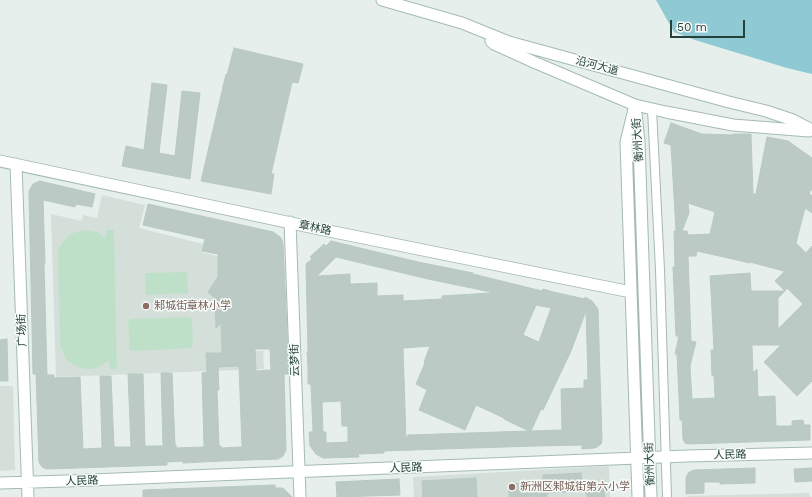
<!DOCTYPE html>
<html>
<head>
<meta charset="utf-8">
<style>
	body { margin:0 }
	#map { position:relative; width:812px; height:497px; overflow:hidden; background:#e6efeb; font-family:"Work Sans",sans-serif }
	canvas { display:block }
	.scale { position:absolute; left:670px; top:20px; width:75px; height:18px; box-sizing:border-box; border:2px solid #24423a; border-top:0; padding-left:5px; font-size:12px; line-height:14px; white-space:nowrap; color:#24423a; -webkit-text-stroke:3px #f7fbf9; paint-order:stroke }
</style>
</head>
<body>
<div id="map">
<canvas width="812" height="497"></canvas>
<div class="scale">50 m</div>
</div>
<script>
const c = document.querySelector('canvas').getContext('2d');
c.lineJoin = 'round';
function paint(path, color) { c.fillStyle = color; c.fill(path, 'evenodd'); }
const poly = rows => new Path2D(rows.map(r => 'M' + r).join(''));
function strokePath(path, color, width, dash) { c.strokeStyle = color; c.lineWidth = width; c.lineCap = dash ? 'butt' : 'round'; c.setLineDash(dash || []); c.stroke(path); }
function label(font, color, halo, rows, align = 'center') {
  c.font = font + ' "Work Sans","Noto Sans SC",sans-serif'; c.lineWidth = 3; c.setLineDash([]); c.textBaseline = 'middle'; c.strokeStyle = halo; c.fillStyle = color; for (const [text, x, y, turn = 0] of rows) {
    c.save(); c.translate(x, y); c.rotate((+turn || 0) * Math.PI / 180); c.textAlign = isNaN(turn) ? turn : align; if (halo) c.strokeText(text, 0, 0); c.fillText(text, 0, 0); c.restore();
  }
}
paint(poly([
	[102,195,145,205,139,228,203,244,201,252,237,261,241,351,263,351,264,369,56,377,51,214,82,221,83,215,97,218],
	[0,386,13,386,15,470,0,471],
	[609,466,610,497,414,497,413,477],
	[809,493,810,497,687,497,687,496]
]), '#d4dfda');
paint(poly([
	[85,230,97,232,106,239,106,230,114,230,117,369,110,369,109,360,101,366,96,368,91,369,80,368,71,363,67,360,64,355,60,345,58,252,60,246,68,236,73,233],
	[187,272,188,293,146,295,145,273],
	[188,317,192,319,193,345,190,348,135,351,130,350,128,322,131,319]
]), '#bfe0c8');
paint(poly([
	[656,0,812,0,812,74,787,68,695,40,674,32]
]), '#8ec9d4');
const building = poly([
	[234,48,303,64,298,83,292,82,271,174,274,174,271,194,201,181,226,74,227,75,234,48],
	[152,83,167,85,159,153,175,156,182,91,200,93,190,179,122,166,126,146,144,150,152,83],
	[671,123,702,134,733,135,733,134,751,134,753,194,756,194,767,137,788,141,812,158,812,189,809,193,812,196,812,213,805,208,796,243,806,253,812,246,812,381,797,396,764,362,781,345,752,345,753,373,757,369,758,397,775,396,776,426,792,426,792,421,803,420,804,425,810,425,810,440,689,444,685,443,683,439,682,420,680,420,677,354,675,354,679,336,676,336,673,267,675,267,674,231,676,231,671,145,664,143,671,123],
	[688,203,715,212,710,234,688,235,687,231,682,231,689,213,688,203],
	[697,251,750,263,750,262,784,271,784,272,775,281,785,291,787,288,803,304,778,329,778,298,785,291,751,291,750,273,710,276,711,290,714,350,711,350,712,376,714,375,715,398,692,399,690,366,696,342,691,341,688,256,696,256,697,251],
	[40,181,95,194,92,207,76,204,75,207,43,200,45,263,44,263,47,375,54,375,54,378,80,377,83,449,102,448,100,376,111,376,114,447,131,447,128,374,143,374,145,446,163,446,161,373,172,373,175,445,176,445,176,448,204,447,202,373,207,372,206,353,222,353,221,323,216,328,215,298,208,292,218,277,218,254,202,251,205,239,143,225,148,204,273,232,280,237,282,240,283,244,289,374,284,374,286,450,283,456,278,459,222,461,183,463,183,461,167,462,167,465,47,469,44,468,42,467,39,462,36,374,33,374,29,195,29,191,33,184,40,181],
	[255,349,270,349,271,370,256,371,255,349],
	[239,366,242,447,221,448,221,446,219,446,217,390,219,390,218,367,239,366],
	[331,241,418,262,473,273,473,274,542,291,543,289,557,293,558,293,585,299,585,297,592,301,598,309,602,440,601,444,597,447,594,448,582,449,582,445,537,446,441,449,384,451,384,453,358,454,359,457,323,458,316,454,310,446,309,432,313,432,311,384,308,384,308,367,307,352,308,352,306,264,312,259,310,257,324,244,326,246,331,241],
	[336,257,428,279,491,292,490,293,442,296,442,299,403,301,403,295,377,296,377,283,350,284,350,274,317,276,336,257],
	[536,305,551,308,539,342,523,335,536,305],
	[586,311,588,380,584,380,584,388,561,389,562,430,531,431,541,409,543,410,571,351,586,311],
	[430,346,424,362,425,363,416,384,427,390,419,410,465,430,476,405,504,418,504,419,529,431,408,435,406,439,403,348,430,346],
	[341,401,342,426,348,426,348,442,326,443,326,432,323,432,322,402,341,401],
	[7,339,8,381,0,381,0,340,7,339],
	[755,468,755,483,720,484,720,482,704,482,704,493,686,494,686,478,688,473,694,470,755,468],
	[812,468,812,481,795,482,794,469,812,468],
	[581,473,582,491,547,493,547,497,533,497,533,496,509,497,509,484,543,483,543,475,581,473],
	[476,478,477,497,423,497,422,481,476,478],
	[399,479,400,495,337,497,336,482,399,479],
	[592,480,596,482,603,488,604,492,605,497,588,497,585,492,592,480],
	[275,485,275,488,282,488,284,489,292,497,143,497,143,490,275,485]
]);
paint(building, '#bbcac4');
strokePath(building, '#b8c9c2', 1);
const street = poly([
	[652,109,660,270,667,497]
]);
const secondary = poly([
	[382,0,462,23,509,42,729,102,766,111,793,120,812,130],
	[491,41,494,44,536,63,635,105,666,112,733,125,809,131],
	[635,105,626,142,638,497],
	[636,114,639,141,651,497],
	[0,161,324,230,631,292],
	[16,164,28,497],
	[290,222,300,497],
	[0,483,66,481,687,456,812,453]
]);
strokePath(street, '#a8b8b2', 10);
strokePath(secondary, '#a4bbb3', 13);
strokePath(street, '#fff', 8);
strokePath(secondary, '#fff', 11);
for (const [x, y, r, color] of [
	[146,306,4,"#8d6e63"],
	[512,487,4,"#8d6e63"]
]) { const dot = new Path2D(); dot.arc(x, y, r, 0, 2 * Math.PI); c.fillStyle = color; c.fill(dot); strokePath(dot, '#f7fbf9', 1.5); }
label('11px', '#24423a', '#f7fbf9', [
	["沿河大道",597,66,15],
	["衡州大街",638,140,-94],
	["章林路",315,228,12],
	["广场街",22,330,-92],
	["云梦街",295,360,-92],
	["人民路",730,455,-1],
	["衡州大街",650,464,-92],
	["人民路",406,468,-2],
	["人民路",82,481,-2]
]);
label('11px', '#785e54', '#f7fbf9', [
	["邾城街章林小学",154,306],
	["新洲区邾城街第六小学",520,487]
], 'left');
</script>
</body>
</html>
